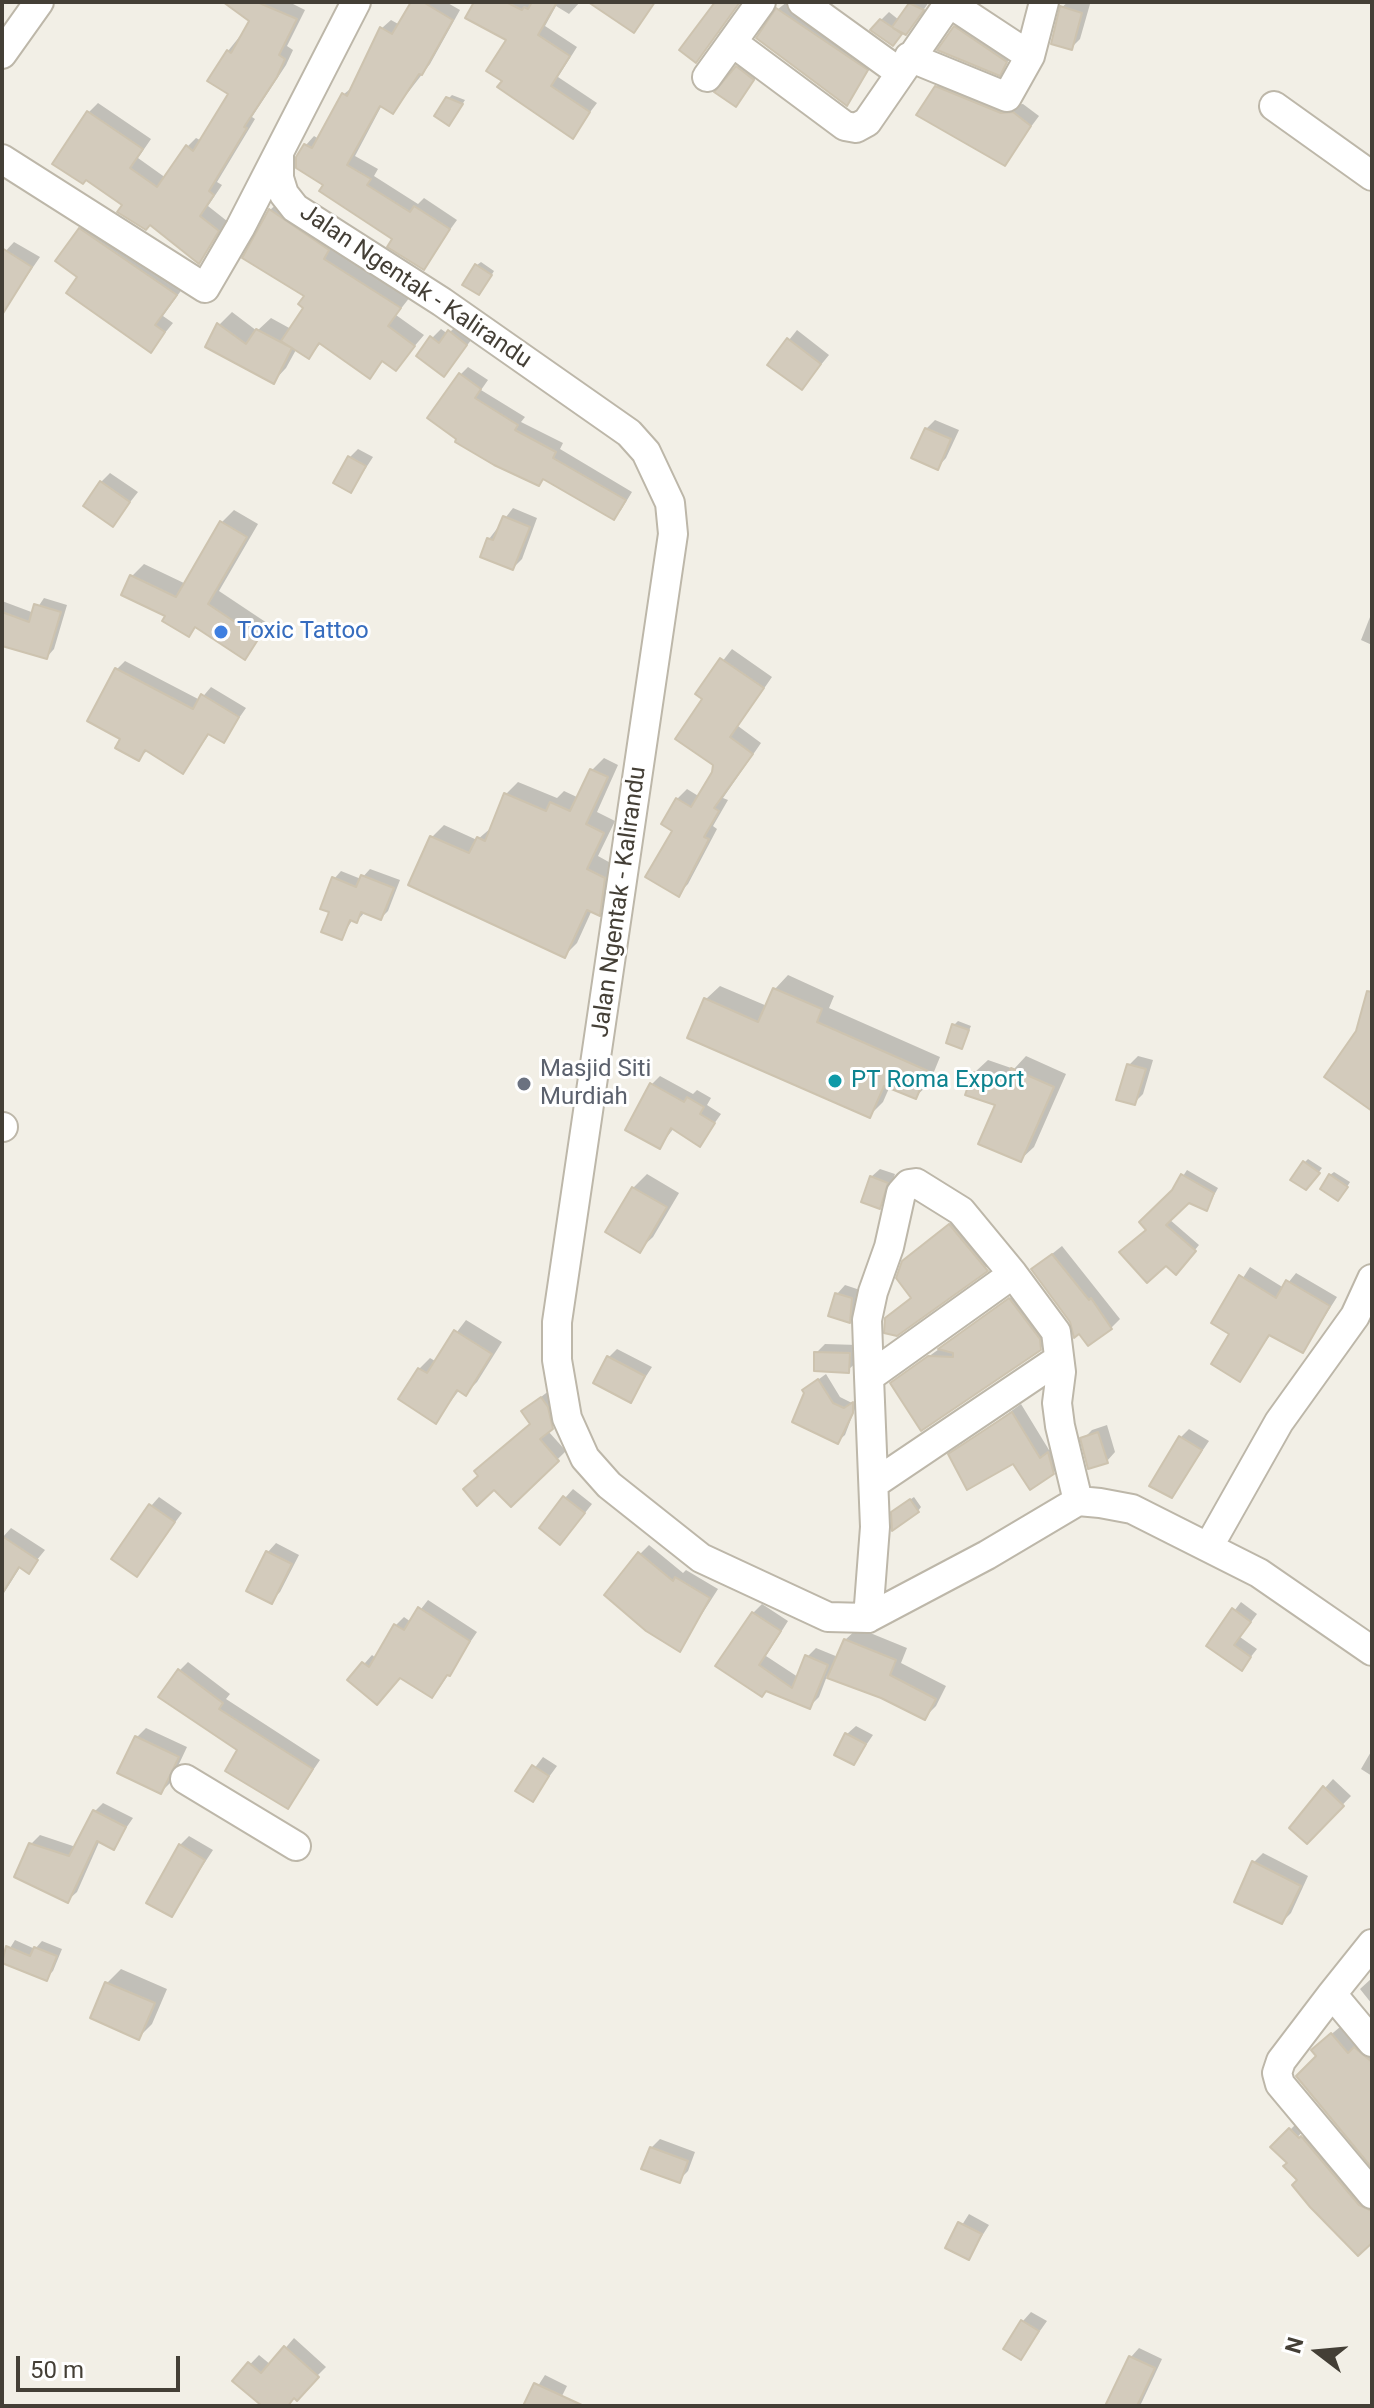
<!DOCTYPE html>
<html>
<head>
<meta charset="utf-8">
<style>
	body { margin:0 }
	#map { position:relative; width:1374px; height:2408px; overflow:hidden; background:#f2efe6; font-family:Roboto,sans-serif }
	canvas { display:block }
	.frame { position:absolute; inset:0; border:4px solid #443f36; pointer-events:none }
	.north { position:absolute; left:1278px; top:2312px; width:80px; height:80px; -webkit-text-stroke:6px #fff; paint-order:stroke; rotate:286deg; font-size:22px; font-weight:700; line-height:32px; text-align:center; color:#443f36 }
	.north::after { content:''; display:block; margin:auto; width:28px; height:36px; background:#443f36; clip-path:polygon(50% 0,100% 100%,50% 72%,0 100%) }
	.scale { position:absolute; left:16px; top:2356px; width:164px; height:36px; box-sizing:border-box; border:4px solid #443f36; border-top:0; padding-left:10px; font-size:24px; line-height:28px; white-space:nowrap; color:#443f36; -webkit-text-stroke:6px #fff; paint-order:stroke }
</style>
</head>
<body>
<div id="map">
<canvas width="1374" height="2408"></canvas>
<div class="frame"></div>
<div class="north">N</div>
<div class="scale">50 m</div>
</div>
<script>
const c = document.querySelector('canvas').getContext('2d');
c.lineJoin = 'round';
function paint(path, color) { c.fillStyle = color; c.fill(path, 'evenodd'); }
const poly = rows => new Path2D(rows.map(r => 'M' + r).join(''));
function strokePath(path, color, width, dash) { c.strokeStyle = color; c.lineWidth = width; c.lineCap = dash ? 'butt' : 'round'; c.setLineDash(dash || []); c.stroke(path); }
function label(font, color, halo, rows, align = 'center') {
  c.font = font + ' Roboto,sans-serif'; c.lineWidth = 6; c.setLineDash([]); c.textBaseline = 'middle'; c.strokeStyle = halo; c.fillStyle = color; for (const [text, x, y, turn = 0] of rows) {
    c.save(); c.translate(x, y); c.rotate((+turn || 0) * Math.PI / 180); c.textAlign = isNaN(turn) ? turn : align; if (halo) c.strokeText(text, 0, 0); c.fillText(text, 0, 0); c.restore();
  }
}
paint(poly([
	[226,2,289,2,305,10,287,46,293,50,286,65,252,117,255,119,217,182,222,185,208,206,227,221,199,262,125,205,89,112,98,103,151,139,138,158,166,178,187,147,196,138,202,141,231,93,228,51,252,21],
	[414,2,446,2,460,10,430,64,393,112,382,105,355,156,378,169,374,176,418,204,424,198,457,220,423,267,395,239,326,184,306,145,314,136,319,139,344,94,354,86,382,28,391,20,400,25],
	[476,2,580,2,569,14,556,6,545,26,577,47,558,77,597,103,572,136,505,81,509,39],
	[787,2,874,62,847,104,778,9],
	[913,2,929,2,913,25,900,36,881,20,889,12,899,20],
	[1068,2,1090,4,1080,39,1071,48,1062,7],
	[964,19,1015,52,999,73,955,27],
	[746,59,762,70,736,105,737,67],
	[945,78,1010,105,1023,104,1039,116,1004,163,936,87],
	[452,95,465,100,453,119,448,99],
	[281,200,410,297,396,315,424,335,395,369,384,360,370,376,322,342,309,356,297,348,286,368,274,381,219,325,232,312,257,331,271,318,291,329,305,307,307,295,270,210],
	[89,220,185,285,163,316,173,323,151,350,80,277,80,229],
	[14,242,40,257,5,308,2,255],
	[481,262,494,271,483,289,477,265],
	[459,323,475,335,452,365,432,338,441,329,448,334],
	[797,330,829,355,802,388,770,364],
	[468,367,488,380,481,390,525,417,521,422,563,443,560,449,632,492,621,510,614,518,545,478,539,484,459,439,461,374],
	[935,420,959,430,946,458,938,467,926,429],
	[358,449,373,457,351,491,349,458],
	[110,473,138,492,113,524,101,482],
	[513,508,537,518,522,559,513,568,489,539],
	[234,510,258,524,219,591,270,625,245,657,197,626,189,634,132,576,144,564,186,584,222,522],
	[44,598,67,605,54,649,47,657,2,639,2,601,34,613],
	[1372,612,1372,645,1361,640],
	[732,649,772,677,738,726,761,743,723,798,728,800,713,826,717,829,688,884,678,894,677,799,687,789,700,797,715,764,704,699,697,694],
	[125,661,200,700,211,687,246,708,223,741,210,733,183,772,148,750,139,758,123,738,116,670],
	[604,758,618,765,597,812,615,821,598,856,616,866,611,902,599,914,592,910,577,943,565,955,410,884,432,837,444,825,477,840,492,827,505,795,518,782,557,798,564,791,579,798,592,770],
	[370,869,400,880,388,911,381,918,365,912,357,921,353,919,341,938,331,911,334,879,341,871,361,879],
	[788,975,834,996,829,1008,940,1057,929,1084,915,1097,890,1086,883,1102,869,1116,706,999,720,986,767,1006,775,989],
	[958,1021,971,1026,962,1046,954,1025],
	[1026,1056,1066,1074,1034,1147,1020,1160,998,1104,974,1073,988,1060,1014,1069],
	[1138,1056,1153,1060,1143,1094,1134,1103,1129,1065],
	[660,1076,693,1094,697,1090,711,1098,707,1105,721,1114,700,1144,674,1128,660,1146,652,1084],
	[1308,1159,1322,1168,1310,1184,1304,1163],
	[880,1169,895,1174,888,1197,880,1206,871,1177],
	[1187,1170,1218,1188,1207,1208,1188,1200,1169,1219,1199,1245,1181,1267,1148,1229],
	[1334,1172,1350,1182,1342,1195,1330,1175],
	[647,1174,679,1193,653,1237,639,1250,633,1188],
	[958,1217,995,1261,896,1334,913,1298,913,1253],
	[1062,1246,1120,1319,1111,1328,1072,1321,1033,1269],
	[1250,1267,1284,1288,1296,1273,1337,1297,1303,1351,1271,1334,1239,1379,1232,1334,1214,1323],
	[845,1285,860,1290,858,1312,850,1320,837,1294],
	[1018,1292,1048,1341,1040,1349,892,1383],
	[466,1320,502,1342,477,1382,466,1393,460,1389,436,1421,419,1369,430,1358,435,1361],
	[825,1344,858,1345,857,1362,848,1370,816,1353],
	[617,1349,652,1367,630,1401,609,1357],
	[826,1374,840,1397,852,1403,859,1398,845,1435,838,1441,804,1390],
	[550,1390,561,1419,548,1431,566,1451,511,1505,532,1423,523,1411],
	[1021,1404,1049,1450,1057,1445,1062,1464,1053,1473,1014,1461,950,1455],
	[1107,1425,1115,1452,1107,1461,1083,1439,1092,1430],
	[1189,1429,1209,1441,1172,1496,1180,1438],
	[573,1489,592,1504,569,1533,565,1498],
	[159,1497,182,1513,137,1574,151,1506],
	[914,1497,921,1507,918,1511,898,1508],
	[11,1528,45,1550,28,1571,21,1566,2,1596,2,1538],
	[276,1543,299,1555,280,1592,271,1601,268,1552],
	[649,1545,683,1573,686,1570,718,1589,679,1650,640,1554],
	[428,1600,477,1632,440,1687,432,1696,400,1676,350,1680,372,1655,376,1658,396,1625,404,1617,411,1622],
	[1241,1602,1257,1614,1240,1637,1257,1649,1242,1668,1208,1645],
	[762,1604,788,1621,766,1656,798,1677,807,1657,816,1648,838,1657,845,1640,858,1628,907,1648,901,1663,946,1686,936,1706,924,1718,882,1696,827,1676,819,1697,810,1706,767,1689,761,1695,753,1613],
	[188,1662,230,1694,226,1699,320,1760,288,1807,179,1671],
	[856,1726,873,1735,854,1763,847,1734],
	[146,1728,187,1747,170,1783,161,1792,137,1737],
	[1372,1750,1372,1776,1361,1769],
	[543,1757,557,1766,533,1799,518,1790],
	[1333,1779,1351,1796,1307,1842,1325,1788],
	[103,1803,133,1818,113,1847,100,1840,77,1892,68,1900,31,1844,40,1835,76,1847,94,1812],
	[189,1836,213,1850,171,1914,180,1845],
	[1263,1853,1308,1876,1291,1913,1282,1922,1237,1901,1254,1862],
	[15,1940,35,1949,42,1941,62,1949,53,1971,46,1978,2,1961],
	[121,1969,167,1989,152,2024,138,2038,92,2017,107,1983],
	[1372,1978,1372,2004,1360,1989],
	[1340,2027,1357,2047,1363,2041,1372,2048,1372,2164,1319,2056,1322,2042],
	[1298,2122,1305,2129,1293,2142,1296,2144,1310,2130,1372,2200,1372,2239,1300,2180,1273,2147],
	[660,2139,695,2152,688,2171,679,2180,651,2148],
	[969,2214,989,2225,968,2258,948,2247],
	[1031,2312,1047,2321,1021,2358,1023,2321],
	[294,2338,326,2367,287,2406,265,2406,235,2380,259,2355,271,2365],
	[1139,2348,1162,2359,1140,2406,1107,2406,1131,2357],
	[545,2375,567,2386,557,2406,525,2406]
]), '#0003');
const building = poly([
	[223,2,257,2,297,19,279,55,285,59,277,77,244,127,247,128,209,191,214,195,200,216,219,231,199,264,150,225,146,230,117,212,122,205,86,180,83,184,52,164,87,111,143,149,130,168,157,187,186,145,193,151,228,94,207,81,227,50,231,53,249,21,223,2],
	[411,2,423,2,453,20,422,75,419,74,393,114,380,106,347,165,371,179,367,185,410,212,414,206,450,229,424,270,387,247,392,239,319,191,323,185,296,168,296,157,304,144,312,148,342,93,347,96,380,27,392,34,411,2],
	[474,2,506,2,522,10,524,7,528,9,532,2,557,2,538,35,570,56,551,86,590,112,573,139,497,87,502,81,486,71,506,40,465,18,474,2],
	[588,2,655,2,634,33,588,2],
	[715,2,740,2,696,63,679,50,715,2],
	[909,3,924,10,906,35,893,28,902,34,893,46,870,30,880,19,892,27,909,3],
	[1060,6,1082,13,1072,50,1051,44,1060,6],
	[776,8,868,70,847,106,756,38,776,8],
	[954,26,1007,62,1000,76,937,50,954,26],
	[736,66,754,80,736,107,714,92,736,66],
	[935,86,1001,113,1013,112,1031,126,1005,166,916,115,935,86],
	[446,97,463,104,449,126,434,116,446,97],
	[269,209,329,250,324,259,401,308,388,326,415,346,396,371,382,361,370,379,319,343,309,359,281,341,303,308,298,304,304,296,242,258,269,209],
	[79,228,177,295,155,325,165,332,151,353,66,293,77,277,55,261,79,228],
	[2,248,32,267,2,315,2,248],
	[475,264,492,275,479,295,462,285,475,264],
	[217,323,246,344,256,329,292,348,274,384,205,347,217,323],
	[448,330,467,345,444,377,416,356,430,336,439,343,448,330],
	[787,338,821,364,802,390,767,365,787,338],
	[459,373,481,389,475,398,518,425,515,430,556,452,553,458,626,500,614,520,543,479,539,486,494,465,455,442,456,439,427,418,459,373],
	[925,428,951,439,938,470,911,458,925,428],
	[348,456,366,466,351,493,333,483,348,456],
	[100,481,130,502,113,527,83,506,100,481],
	[503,516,530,527,513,570,480,557,487,538,493,540,503,516],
	[220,521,247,537,208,604,259,638,245,660,195,627,189,637,162,621,165,616,121,595,130,575,176,597,220,521],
	[34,604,61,612,47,659,2,646,2,612,29,622,34,604],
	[720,658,764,688,730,737,753,754,714,808,719,811,704,837,709,839,679,897,645,877,672,831,661,824,676,798,691,807,712,772,713,765,675,739,702,699,695,694,720,658],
	[115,668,193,709,201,694,239,717,224,743,208,734,183,774,145,750,139,761,115,748,120,739,87,721,115,668],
	[590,769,608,777,586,824,604,833,587,869,605,878,600,916,587,910,565,958,408,885,430,836,469,853,477,837,485,841,504,793,546,811,550,802,570,811,590,769],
	[361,875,394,888,381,920,361,912,357,923,350,920,342,940,321,932,329,912,320,909,332,877,356,887,361,875],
	[773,988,822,1009,817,1022,928,1071,916,1099,884,1086,870,1118,687,1038,704,998,758,1022,773,988],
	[1367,991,1372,992,1372,1111,1324,1077,1356,1031,1367,991],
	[952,1024,969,1030,962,1049,946,1043,952,1024],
	[1127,1064,1146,1069,1135,1105,1116,1100,1127,1064],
	[1011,1068,1054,1087,1021,1162,978,1144,995,1105,965,1095,973,1072,1005,1083,1011,1068],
	[650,1083,684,1102,687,1097,704,1107,700,1114,715,1123,700,1147,671,1128,660,1149,625,1130,650,1083],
	[1303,1161,1320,1173,1306,1190,1290,1180,1303,1161],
	[1181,1174,1214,1193,1207,1211,1189,1203,1166,1225,1196,1251,1176,1275,1166,1266,1147,1283,1119,1252,1146,1230,1139,1222,1172,1190,1181,1174],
	[1329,1174,1348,1187,1338,1201,1320,1189,1329,1174],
	[870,1176,888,1183,880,1209,861,1202,870,1176],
	[632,1187,667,1207,640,1253,605,1232,632,1187],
	[949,1224,988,1271,897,1336,884,1333,885,1318,911,1298,896,1278,902,1261,949,1224],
	[1052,1254,1089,1300,1091,1298,1112,1329,1088,1346,1079,1334,1074,1338,1070,1322,1031,1269,1052,1254],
	[1239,1275,1276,1298,1286,1280,1330,1306,1303,1353,1269,1335,1240,1382,1211,1364,1229,1334,1211,1323,1239,1275],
	[835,1293,852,1298,850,1323,828,1316,835,1293],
	[1009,1298,1040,1339,1041,1350,921,1431,890,1383,928,1356,953,1357,953,1353,938,1349,1009,1298],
	[454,1330,492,1354,466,1396,457,1390,436,1424,398,1399,418,1368,427,1373,454,1330],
	[814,1352,850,1353,849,1373,814,1371,814,1352],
	[607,1356,645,1376,631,1403,593,1383,607,1356],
	[818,1379,833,1403,844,1408,853,1402,853,1413,838,1444,792,1422,804,1393,802,1390,818,1379],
	[541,1397,548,1407,553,1429,540,1439,559,1461,511,1507,494,1490,477,1506,463,1489,478,1476,474,1471,530,1424,521,1411,541,1397],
	[1012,1412,1040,1458,1048,1452,1054,1474,1030,1490,1013,1464,967,1490,948,1454,1012,1412],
	[1098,1432,1108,1463,1088,1469,1080,1438,1098,1432],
	[1179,1436,1202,1450,1172,1498,1149,1486,1179,1436],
	[563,1496,585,1513,560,1545,539,1528,563,1496],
	[910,1499,919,1512,892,1531,891,1512,910,1499],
	[149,1504,175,1522,137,1577,111,1559,149,1504],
	[2,1536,38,1560,29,1574,19,1567,2,1594,2,1536],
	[266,1551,292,1564,272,1604,246,1591,266,1551],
	[638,1552,673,1581,675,1577,710,1598,680,1652,646,1631,604,1595,638,1552],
	[418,1607,470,1641,450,1676,447,1675,432,1698,400,1678,377,1705,347,1680,362,1662,369,1667,394,1624,404,1630,418,1607],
	[1232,1608,1251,1622,1234,1645,1251,1657,1242,1671,1206,1646,1232,1608],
	[752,1612,781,1631,759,1665,792,1688,805,1655,828,1665,810,1709,766,1691,762,1697,715,1666,752,1612],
	[844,1639,896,1660,890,1675,936,1699,925,1720,881,1698,827,1678,844,1639],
	[178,1669,223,1703,219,1709,313,1769,288,1809,225,1771,237,1750,158,1697,178,1669],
	[845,1733,866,1744,854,1765,834,1755,845,1733],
	[135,1736,179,1757,161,1794,117,1773,135,1736],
	[532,1765,549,1776,533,1802,515,1791,532,1765],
	[1323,1786,1344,1806,1307,1844,1289,1828,1323,1786],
	[93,1810,126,1827,114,1850,97,1841,68,1903,14,1877,29,1843,69,1856,93,1810],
	[179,1844,205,1860,172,1917,146,1903,179,1844],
	[1252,1861,1301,1886,1282,1924,1234,1902,1252,1861],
	[6,1946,30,1956,34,1947,57,1956,47,1981,2,1963,6,1946],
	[105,1982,155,2003,139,2040,90,2018,105,1982],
	[1331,2033,1348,2053,1354,2047,1372,2062,1372,2168,1296,2076,1316,2056,1311,2050,1331,2033],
	[1289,2128,1299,2138,1301,2136,1359,2205,1372,2211,1372,2243,1358,2256,1310,2207,1292,2185,1297,2180,1283,2166,1287,2163,1270,2147,1289,2128],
	[650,2147,688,2161,680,2183,641,2169,650,2147],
	[958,2222,982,2234,969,2260,945,2248,958,2222],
	[1021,2320,1039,2331,1021,2360,1003,2349,1021,2320],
	[284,2346,319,2377,297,2401,294,2398,288,2406,262,2406,232,2381,248,2362,261,2373,284,2346],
	[1129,2356,1155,2368,1137,2406,1105,2406,1129,2356],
	[534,2383,584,2406,523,2406,534,2383]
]);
paint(building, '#d3cbbc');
strokePath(building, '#cdc3af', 2);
const minor = poly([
	[802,2,899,72],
	[948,2,1030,56],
	[732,42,845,126,856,128,867,122,949,3],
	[2,54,39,2],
	[909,57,1007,97,1030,56,1044,2],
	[707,77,761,2],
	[1274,106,1372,176],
	[279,155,279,178,284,194,295,208,442,302,629,433,646,452,670,503,673,534,557,1322,557,1360,567,1418,585,1458,609,1485,701,1558,828,1617,868,1618,987,1555,1078,1501,1100,1503,1132,1509,1259,1573,1372,1651],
	[2,159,205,288,240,228,356,2],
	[2,1127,3,1127],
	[869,1377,867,1320,873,1292,889,1247,901,1193,909,1184,916,1183,961,1211,1013,1274],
	[875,1483,1059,1359],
	[1209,1546,1279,1422,1355,1316,1372,1279],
	[868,1618,875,1527,869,1377,1013,1274,1056,1332,1061,1372,1057,1403,1060,1426,1078,1501],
	[185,1779,296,1846],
	[1372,1944,1332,1994,1372,2042],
	[1332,1994,1281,2061,1277,2073,1280,2084,1372,2194]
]);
strokePath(minor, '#bdb7a9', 32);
strokePath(minor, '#fff', 28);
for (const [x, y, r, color] of [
	[221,632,8,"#3f7fe0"],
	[835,1081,8,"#0f9aa8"],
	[524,1084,8,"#6b7280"]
]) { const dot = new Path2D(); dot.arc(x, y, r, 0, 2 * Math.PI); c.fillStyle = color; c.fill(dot); strokePath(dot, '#fff', 3); }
label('24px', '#443f36', '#fff', [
	["Jalan Ngentak - Kalirandu",415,287,34],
	["Jalan Ngentak - Kalirandu",620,902,-82]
]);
label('24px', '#366cbe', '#fff', [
	["Toxic Tattoo",237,632]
], 'left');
label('24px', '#5b616d', '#fff', [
	["Masjid Siti",540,1070],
	["Murdiah",540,1098]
], 'left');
label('24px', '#0d838f', '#fff', [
	["PT Roma Export",851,1081]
], 'left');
</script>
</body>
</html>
